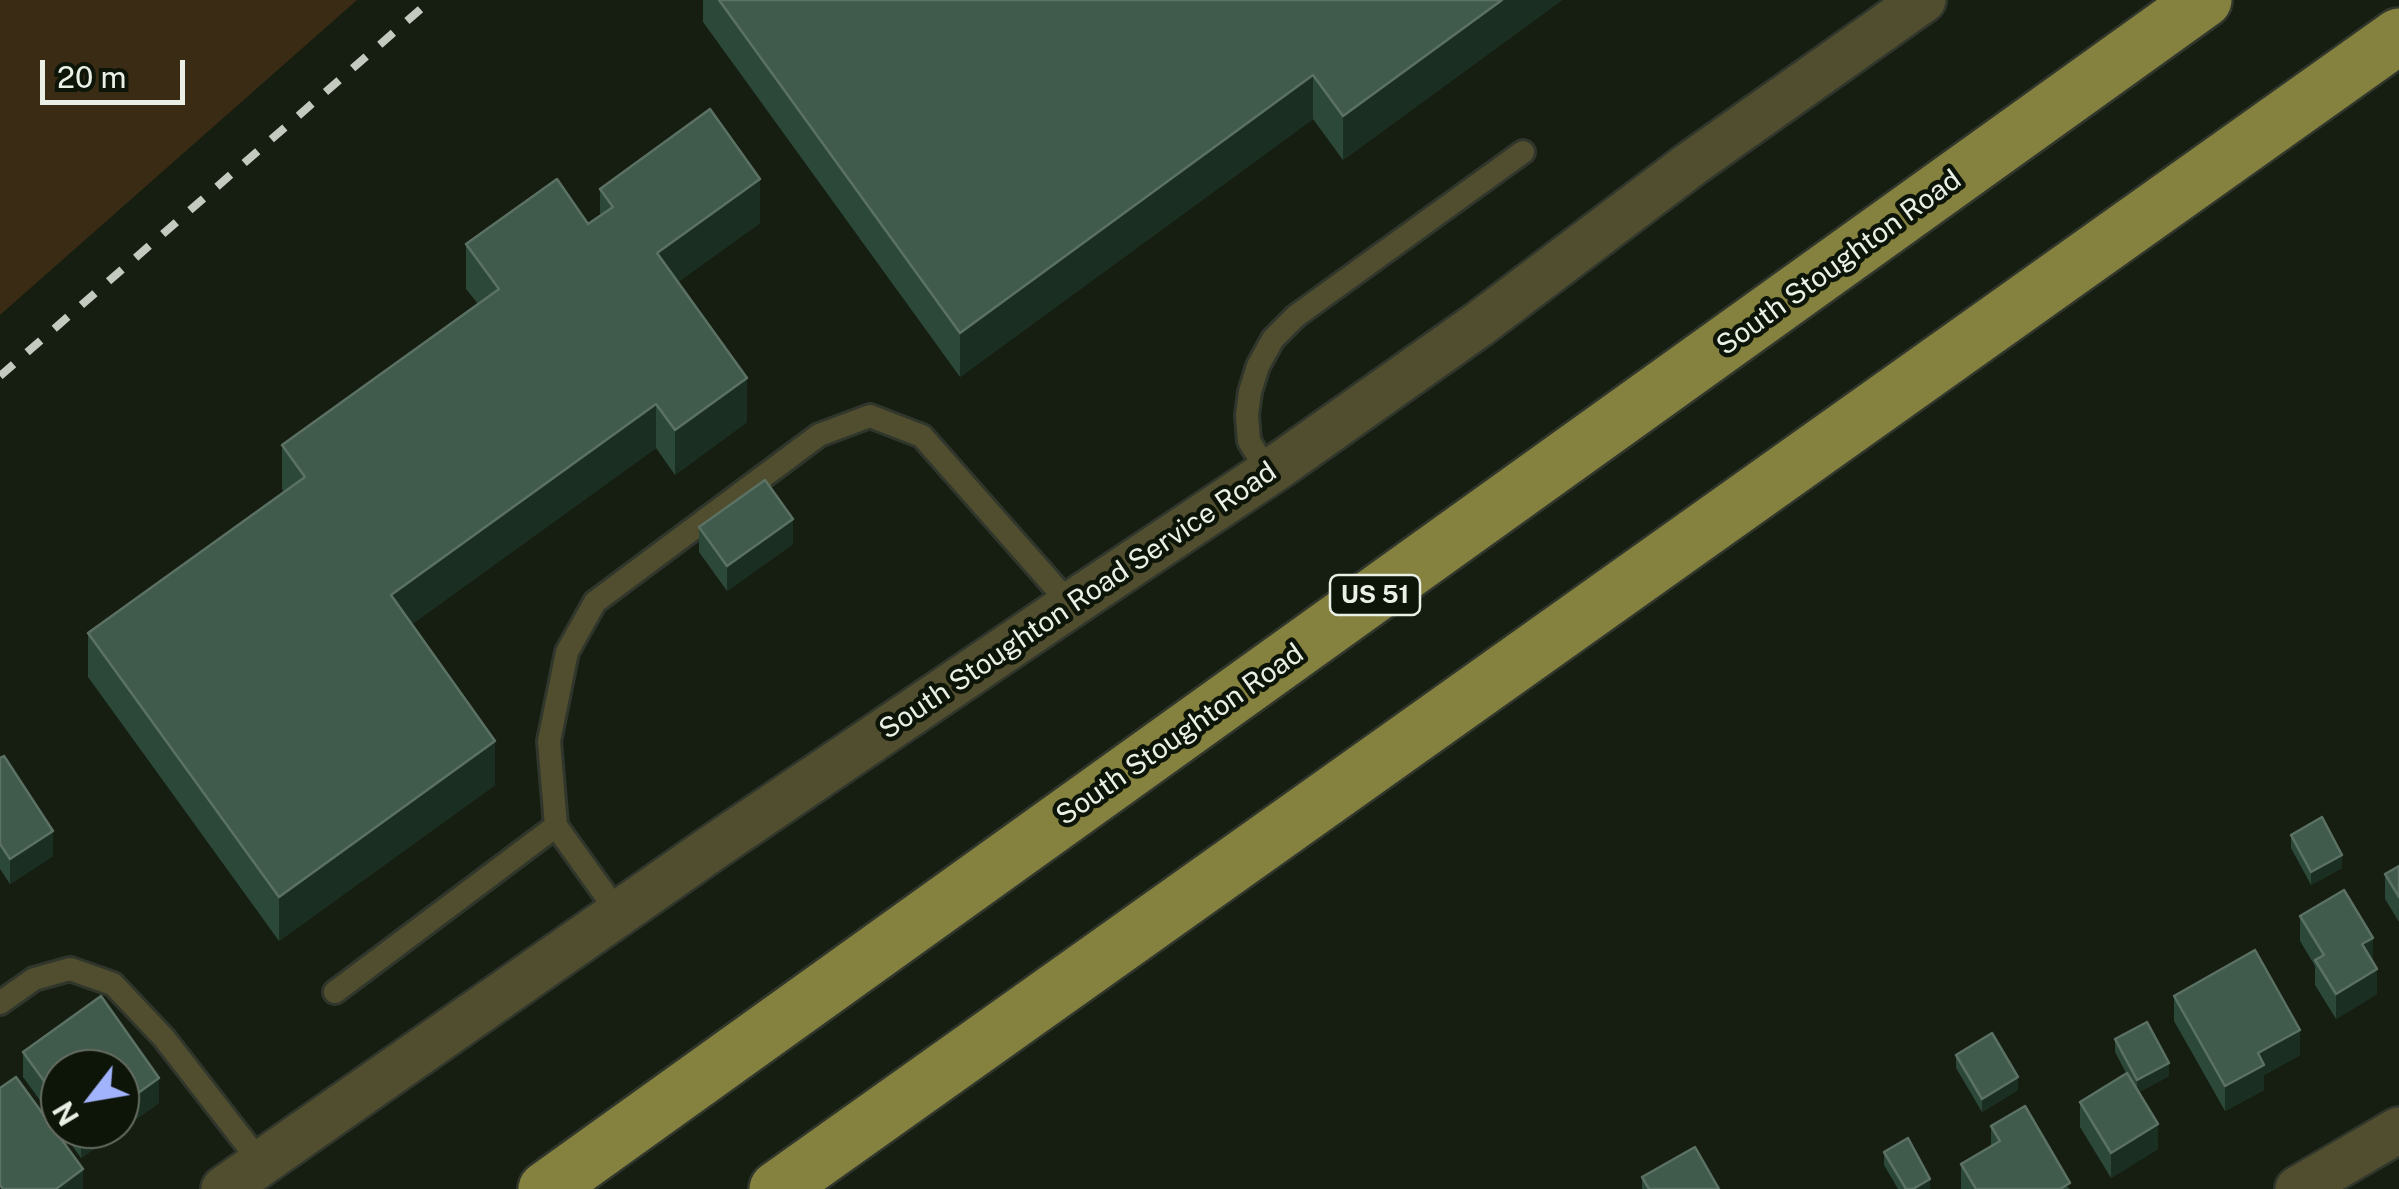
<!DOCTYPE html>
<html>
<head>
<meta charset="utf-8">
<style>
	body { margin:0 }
	#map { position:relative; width:2399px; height:1189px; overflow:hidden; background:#161d11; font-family:"Public Sans",sans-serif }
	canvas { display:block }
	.north { position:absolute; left:40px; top:1049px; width:100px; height:100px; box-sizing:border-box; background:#0d1408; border:2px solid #666c61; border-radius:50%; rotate:239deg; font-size:28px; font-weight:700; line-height:40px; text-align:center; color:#ebf0e7 }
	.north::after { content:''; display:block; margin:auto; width:35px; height:45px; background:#a1b3fd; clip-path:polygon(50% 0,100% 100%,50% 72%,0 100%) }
	.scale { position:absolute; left:40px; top:60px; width:145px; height:45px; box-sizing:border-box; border:5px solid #ebf0e7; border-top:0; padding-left:12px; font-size:30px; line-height:35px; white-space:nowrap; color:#ebf0e7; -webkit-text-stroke:8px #0d1408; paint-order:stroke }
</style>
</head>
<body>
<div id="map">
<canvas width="2399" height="1189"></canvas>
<div class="north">N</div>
<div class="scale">20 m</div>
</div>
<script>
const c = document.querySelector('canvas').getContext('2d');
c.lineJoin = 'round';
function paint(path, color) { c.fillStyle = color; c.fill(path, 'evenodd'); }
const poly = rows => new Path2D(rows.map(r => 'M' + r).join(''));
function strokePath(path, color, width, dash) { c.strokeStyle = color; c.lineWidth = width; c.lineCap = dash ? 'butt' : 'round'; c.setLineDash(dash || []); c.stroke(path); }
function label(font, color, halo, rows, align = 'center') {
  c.font = font + ' "Public Sans",sans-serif'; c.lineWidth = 9; c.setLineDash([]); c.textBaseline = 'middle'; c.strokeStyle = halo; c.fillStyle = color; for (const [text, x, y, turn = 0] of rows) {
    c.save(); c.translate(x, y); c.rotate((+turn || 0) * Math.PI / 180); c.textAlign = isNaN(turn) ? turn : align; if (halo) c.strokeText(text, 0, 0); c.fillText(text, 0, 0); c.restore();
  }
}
paint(poly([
	[0,0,357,0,0,315]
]), '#392b14');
const lane = poly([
	[1268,473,1249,441,1247,415,1250,392,1258,366,1273,339,1296,316,1523,152],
	[619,914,556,826,549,741,567,652,595,602,819,435,870,416,922,436,1070,604],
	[335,992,556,826],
	[0,1003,34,979,70,969,113,984,164,1038,261,1163]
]);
const street = poly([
	[224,1189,715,846,1088,593,1280,465,1478,325,1691,164,1923,0],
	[2298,1189,2399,1130]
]);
const primary = poly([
	[546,1189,2204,0],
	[777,1189,2399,36]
]);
strokePath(lane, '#30362b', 28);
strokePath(street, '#30362b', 50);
strokePath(primary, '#30362b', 60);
strokePath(lane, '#504e2f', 22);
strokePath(street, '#504e2f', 45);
strokePath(primary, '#85813f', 55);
strokePath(poly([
	[0,376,431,0]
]), '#c5cac1', 8, [18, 18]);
paint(poly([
	[703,0,1562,0,1343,160,1313,119,960,377,703,22],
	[600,189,760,223,678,282,747,422,675,475,656,448,412,624,495,785,279,941,88,677,88,633,284,492,282,489,282,445,478,304,466,289,466,244,588,224,600,216],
	[699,527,793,544,727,591,699,552],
	[0,758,53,856,10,884,0,869],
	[2291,835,2342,868,2311,885,2291,848],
	[2399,866,2399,922,2385,899,2385,874],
	[2300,916,2373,962,2377,994,2336,1019,2315,985,2315,966,2300,941],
	[2174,996,2300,1055,2264,1075,2264,1090,2225,1111,2174,1021],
	[2115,1039,2169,1076,2139,1092,2158,1149,2111,1178,2080,1127,2080,1102,2126,1073,2115,1052],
	[23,1052,159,1103,81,1158,60,1129,120,1129,60,1069,60,1128,23,1077],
	[1956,1055,2018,1090,1982,1112,1956,1068],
	[1991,1126,2070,1189,1961,1189,1961,1164,1991,1147],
	[1884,1152,1930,1189,1898,1189,1884,1165],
	[1642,1177,1719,1189,1642,1189]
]), '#2b4839');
paint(poly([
	[1502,0,1562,0,1343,160,1343,116],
	[1313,75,1313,119,960,377,960,333],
	[760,179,760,223,657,297,657,253],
	[747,378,747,422,675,475,675,430],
	[656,404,656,448,391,639,391,595],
	[793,519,793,544,727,591,727,566],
	[495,741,495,785,279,941,279,897],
	[53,831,53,856,10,884,10,859],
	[2342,855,2342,868,2311,885,2311,872],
	[2373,938,2373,963,2362,944],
	[2377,969,2377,994,2336,1019,2336,994],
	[2300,1030,2300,1055,2264,1075,2264,1090,2225,1111,2225,1086,2258,1053],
	[2169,1063,2169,1076,2137,1093,2137,1080],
	[2018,1077,2018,1090,1982,1112,1982,1099],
	[159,1078,159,1103,81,1158,81,1133,87,1129,120,1129,120,1106],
	[2158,1124,2158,1149,2111,1178,2111,1153],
	[83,1169,83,1189,56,1189],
	[1930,1179,1930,1189,1913,1189]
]), '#1a2f21');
const building = poly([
	[719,0,1502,0,1343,116,1313,75,960,333,719,0],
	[710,109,760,179,657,253,747,378,675,430,656,404,391,595,495,741,279,897,88,633,305,477,282,445,499,289,466,244,557,179,588,224,613,207,600,189,710,109],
	[765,480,793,519,727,566,699,527,765,480],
	[4,756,53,831,10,859,0,844,0,758,4,756],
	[2322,817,2342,855,2311,872,2291,835,2322,817],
	[2399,866,2399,897,2385,874,2399,866],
	[2344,890,2373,938,2362,944,2377,969,2336,994,2315,960,2324,955,2300,916,2344,890],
	[2255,950,2300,1030,2258,1053,2264,1065,2225,1086,2174,996,2255,950],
	[101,996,159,1078,120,1106,120,1069,60,1069,60,1103,23,1052,101,996],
	[2147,1022,2169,1063,2137,1080,2115,1039,2147,1022],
	[1992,1033,2018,1077,1982,1099,1956,1055,1992,1033],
	[2127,1073,2158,1124,2111,1153,2080,1102,2127,1073],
	[16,1077,83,1169,56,1189,3,1189,0,1185,0,1088,16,1077],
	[2025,1106,2070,1183,2060,1189,1976,1189,1961,1164,2000,1141,1991,1126,2025,1106],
	[1908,1138,1930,1179,1913,1189,1906,1189,1884,1152,1908,1138],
	[1695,1147,1719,1189,1649,1189,1642,1177,1695,1147]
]);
paint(building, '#405a4c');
strokePath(building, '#5b7164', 2.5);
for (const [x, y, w] of [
	[1375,595,90]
]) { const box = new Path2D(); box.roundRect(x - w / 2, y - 20, w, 40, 8); c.fillStyle = '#0d1408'; c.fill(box); strokePath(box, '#ebf0e7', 2.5); }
label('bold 25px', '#ebf0e7', null, [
	["US 51",1375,595]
]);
label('28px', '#ebf0e7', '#0d1408', [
	["South Stoughton Road",1839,263,-36],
	["South Stoughton Road Service Road",1078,601,-34],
	["South Stoughton Road",1180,735,-35]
]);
</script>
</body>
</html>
